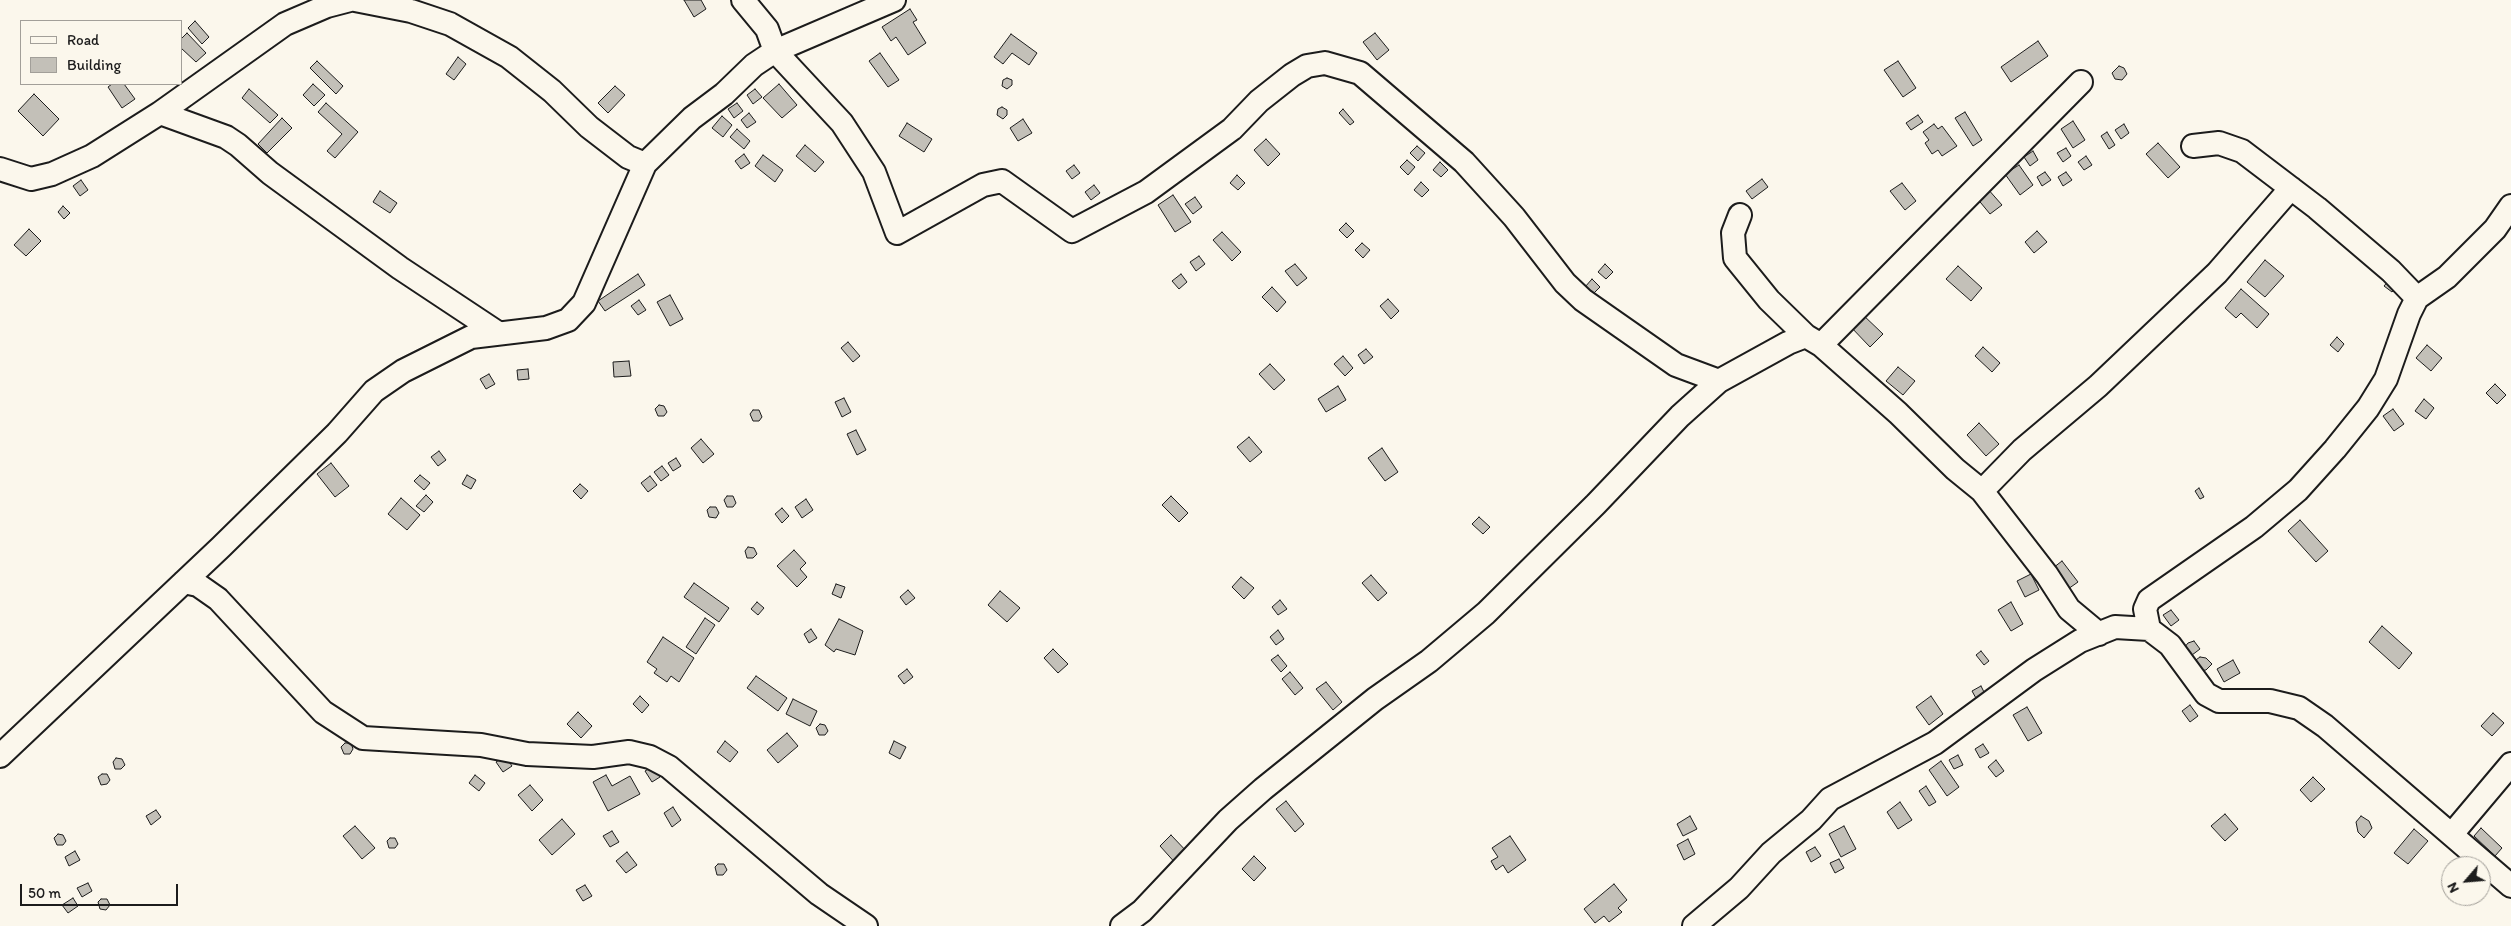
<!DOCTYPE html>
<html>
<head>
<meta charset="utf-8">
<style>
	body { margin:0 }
	#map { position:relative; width:2511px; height:926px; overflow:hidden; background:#fbf7ec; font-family:Itim,sans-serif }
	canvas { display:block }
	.legend { position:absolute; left:20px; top:20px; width:162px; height:65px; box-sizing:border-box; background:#fbf7ec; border:1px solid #a29f99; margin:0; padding:6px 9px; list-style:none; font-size:15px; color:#1c1c1c }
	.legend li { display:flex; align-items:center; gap:10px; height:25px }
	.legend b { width:25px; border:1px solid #a29f99 }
	.north { position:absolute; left:2441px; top:856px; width:50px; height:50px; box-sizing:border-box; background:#fbf7ec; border:1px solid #a29f99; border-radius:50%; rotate:243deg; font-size:14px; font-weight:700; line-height:20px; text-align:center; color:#1c1c1c }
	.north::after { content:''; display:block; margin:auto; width:18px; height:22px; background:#1c1c1c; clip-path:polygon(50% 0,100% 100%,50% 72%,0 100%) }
	.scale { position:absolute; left:20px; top:884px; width:158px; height:22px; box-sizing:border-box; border:2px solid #1c1c1c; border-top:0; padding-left:6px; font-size:15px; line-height:18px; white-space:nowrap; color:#1c1c1c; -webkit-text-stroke:4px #fbf7ec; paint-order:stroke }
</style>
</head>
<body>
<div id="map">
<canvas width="2511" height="926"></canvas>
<ul class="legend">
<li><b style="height:6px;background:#fbf7ec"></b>Road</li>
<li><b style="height:14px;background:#c3c0b8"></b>Building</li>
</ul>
<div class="north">N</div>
<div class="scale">50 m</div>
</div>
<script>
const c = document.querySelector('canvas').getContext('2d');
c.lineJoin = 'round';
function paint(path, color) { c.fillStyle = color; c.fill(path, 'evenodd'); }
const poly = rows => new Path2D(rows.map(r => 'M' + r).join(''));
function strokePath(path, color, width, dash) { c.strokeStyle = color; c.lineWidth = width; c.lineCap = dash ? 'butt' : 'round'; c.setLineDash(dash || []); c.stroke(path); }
const building = poly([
	[684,0,701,0,706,9,694,17,684,0],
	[910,9,917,20,913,22,926,43,908,55,896,37,891,41,882,27,910,9],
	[195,21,209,37,202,44,188,28,195,21],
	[187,33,206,53,196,62,181,48,181,39,187,33],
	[1375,33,1389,50,1377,60,1363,42,1375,33],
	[1011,34,1037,53,1029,65,1012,53,1003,64,994,57,1011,34],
	[2038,41,2048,56,2011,82,2001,67,2038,41],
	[880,53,899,80,888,87,869,61,880,53],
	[458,57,466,64,454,80,446,74,458,57],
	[317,61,343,86,336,94,310,68,317,61],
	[1898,61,1916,88,1903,97,1884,70,1898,61],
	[2119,66,2124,68,2127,74,2122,80,2115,79,2112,73,2119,66],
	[1007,78,1012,80,1012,85,1007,89,1002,86,1003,80,1007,78],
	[112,84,124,84,135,99,122,108,108,87,112,84],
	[313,84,325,95,314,106,303,95,313,84],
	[779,84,797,105,782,118,763,98,779,84],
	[615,86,625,95,608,113,598,103,615,86],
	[249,89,278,115,270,123,242,98,249,89],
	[755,89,762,97,753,104,747,95,755,89],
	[34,94,59,119,43,136,18,111,34,94],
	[326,103,358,132,335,158,327,151,342,134,318,112,326,103],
	[737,103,743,111,734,118,728,109,737,103],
	[1002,107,1007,110,1007,115,1003,119,997,115,998,109,1002,107],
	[1343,109,1354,122,1350,125,1339,113,1343,109],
	[1965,112,1982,140,1973,146,1955,118,1965,112],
	[749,113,756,122,747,128,741,120,749,113],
	[1918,115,1923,122,1911,130,1906,123,1918,115],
	[722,116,732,125,723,137,712,128,722,116],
	[282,118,292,128,267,153,258,144,282,118],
	[1023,119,1032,133,1018,141,1010,128,1023,119],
	[2073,121,2085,140,2073,148,2061,129,2073,121],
	[907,123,932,139,924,152,899,136,907,123],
	[1934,124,1938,129,1942,126,1957,146,1942,156,1938,150,1932,154,1925,143,1929,140,1923,132,1934,124],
	[2124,124,2129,133,2121,139,2115,130,2124,124],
	[737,129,750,141,744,149,730,137,737,129],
	[2107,132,2115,145,2109,149,2101,136,2107,132],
	[1266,139,1280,154,1268,166,1254,150,1266,139],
	[2158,143,2180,167,2168,178,2146,154,2158,143],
	[805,145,824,162,815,172,796,156,805,145],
	[1417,146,1425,153,1418,161,1410,153,1417,146],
	[2066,148,2071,156,2063,162,2057,153,2066,148],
	[2033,151,2038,160,2030,166,2024,157,2033,151],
	[744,154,750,163,741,169,735,161,744,154],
	[763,155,783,170,775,182,755,166,763,155],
	[2086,156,2092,165,2084,170,2078,162,2086,156],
	[1407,160,1415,167,1408,175,1400,167,1407,160],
	[1440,162,1448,170,1441,177,1433,170,1440,162],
	[1074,165,1080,173,1072,179,1066,171,1074,165],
	[2019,165,2033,185,2020,195,2005,174,2019,165],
	[2045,172,2051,180,2042,186,2037,177,2045,172],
	[2066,172,2072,180,2063,186,2058,177,2066,172],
	[1237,175,1245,183,1238,190,1230,183,1237,175],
	[1762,179,1768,187,1752,199,1746,191,1762,179],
	[81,180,88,190,80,196,73,186,81,180],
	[1421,182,1429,190,1422,197,1414,190,1421,182],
	[1902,183,1916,201,1905,210,1890,191,1902,183],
	[1094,185,1100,193,1091,200,1085,192,1094,185],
	[1987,188,2002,205,1990,214,1976,197,1987,188],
	[380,191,397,203,390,213,373,202,380,191],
	[1173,195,1191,222,1175,232,1158,205,1173,195],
	[1195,197,1202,207,1193,214,1185,204,1195,197],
	[63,206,70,213,64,219,58,212,63,206],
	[1346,223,1354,231,1347,238,1339,230,1346,223],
	[29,229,41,241,26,256,14,245,29,229],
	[2037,231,2047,242,2034,253,2025,242,2037,231],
	[1222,232,1241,252,1232,261,1213,240,1222,232],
	[1362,243,1370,250,1363,258,1355,250,1362,243],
	[1199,256,1205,264,1196,271,1190,262,1199,256],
	[2265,260,2284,276,2265,297,2247,282,2265,260],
	[1295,264,1307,278,1297,286,1285,271,1295,264],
	[1605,264,1613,272,1606,279,1598,272,1605,264],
	[1958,266,1982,288,1971,301,1946,279,1958,266],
	[638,274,645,285,605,311,598,301,638,274],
	[1181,274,1187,282,1179,289,1172,281,1181,274],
	[2391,278,2399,284,2392,292,2384,286,2391,278],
	[1592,279,1600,287,1593,294,1585,287,1592,279],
	[1272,287,1286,302,1277,312,1262,297,1272,287],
	[2241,289,2269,314,2257,328,2241,313,2236,318,2225,308,2241,289],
	[670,295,683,319,670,326,657,302,670,295],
	[1388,299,1399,311,1391,319,1380,306,1388,299],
	[639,300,646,310,638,315,631,306,639,300],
	[1861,313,1883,334,1870,347,1849,325,1861,313],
	[2337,337,2344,344,2338,352,2330,345,2337,337],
	[848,342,860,356,853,362,841,348,848,342],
	[2427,345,2442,358,2431,371,2416,358,2427,345],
	[1983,347,2000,363,1992,372,1975,356,1983,347],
	[1366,349,1373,357,1364,364,1358,355,1366,349],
	[1343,356,1353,368,1345,376,1334,364,1343,356],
	[629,361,631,376,614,377,613,362,629,361],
	[1270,364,1285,380,1274,390,1259,374,1270,364],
	[1898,367,1915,381,1903,395,1886,381,1898,367],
	[528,369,529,379,518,380,517,370,528,369],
	[489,374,495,384,486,389,480,379,489,374],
	[2495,384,2506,395,2497,404,2486,393,2495,384],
	[1338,386,1346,400,1326,412,1318,399,1338,386],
	[844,398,851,412,842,417,835,402,844,398],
	[2424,399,2434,408,2426,419,2415,411,2424,399],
	[659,405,664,406,667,412,664,416,658,416,655,409,659,405],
	[2393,409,2404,424,2394,431,2383,416,2393,409],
	[753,410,759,410,762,417,759,421,753,421,750,414,753,410],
	[1979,423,1999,444,1986,456,1967,435,1979,423],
	[856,430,866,450,857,455,847,434,856,430],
	[1249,437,1262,452,1250,462,1237,447,1249,437],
	[701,439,714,454,703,463,691,448,701,439],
	[1382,448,1398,472,1385,481,1368,458,1382,448],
	[439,451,446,460,438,466,431,457,439,451],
	[676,458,681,466,673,471,668,463,676,458],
	[331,463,349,486,335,497,317,474,331,463],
	[662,466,669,475,661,481,654,472,662,466],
	[420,475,430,483,424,490,414,481,420,475],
	[467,475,476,480,471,489,462,484,467,475],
	[650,476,657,485,648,492,641,483,650,476],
	[580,484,588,491,581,499,573,491,580,484],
	[2199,488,2204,497,2200,499,2195,491,2199,488],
	[426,495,433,502,424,512,416,506,426,495],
	[727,496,733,496,736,503,733,507,727,507,724,500,727,496],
	[1171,496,1188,513,1179,522,1162,505,1171,496],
	[401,498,420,515,407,530,388,514,401,498],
	[806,499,813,510,802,518,795,507,806,499],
	[710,507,716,507,719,513,716,518,709,517,707,510,710,507],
	[782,508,789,516,782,523,775,514,782,508],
	[1479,517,1490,527,1483,534,1472,524,1479,517],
	[2300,520,2328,551,2316,562,2288,531,2300,520],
	[748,547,754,548,757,554,753,558,747,558,745,551,748,547],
	[794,550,806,563,800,569,807,577,797,587,777,566,794,550],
	[2062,561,2078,582,2068,589,2053,568,2062,561],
	[2031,574,2039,590,2025,597,2017,581,2031,574],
	[1371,575,1387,593,1378,601,1362,583,1371,575],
	[1241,577,1254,588,1244,599,1232,587,1241,577],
	[694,583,729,608,719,622,684,597,694,583],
	[836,584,845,587,841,598,832,594,836,584],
	[908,590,915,598,906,605,900,597,908,590],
	[1000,591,1020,608,1007,622,988,605,1000,591],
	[1280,600,1287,609,1278,615,1272,607,1280,600],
	[757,602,764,608,758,615,751,609,757,602],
	[2011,602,2023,624,2011,631,1998,610,2011,602],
	[2171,610,2179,620,2171,626,2163,615,2171,610],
	[705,618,715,625,696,654,686,647,705,618],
	[839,619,863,631,855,655,836,649,834,652,825,645,839,619],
	[2382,626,2412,653,2399,669,2369,642,2382,626],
	[811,629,817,638,809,643,804,634,811,629],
	[1278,630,1284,639,1276,645,1270,637,1278,630],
	[663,637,694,658,679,682,671,676,667,682,654,673,657,669,647,662,663,637],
	[2194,641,2200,649,2192,655,2184,648,2188,643,2194,641],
	[1053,649,1068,664,1058,673,1044,658,1053,649],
	[1981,651,1989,661,1984,665,1976,655,1981,651],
	[1278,655,1287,666,1281,672,1271,660,1278,655],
	[2200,657,2206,658,2212,664,2206,670,2198,671,2193,662,2200,657],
	[2233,660,2240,673,2224,682,2217,669,2233,660],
	[907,669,913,677,904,684,898,676,907,669],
	[1290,672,1303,688,1295,695,1282,679,1290,672],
	[756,676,787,698,778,711,747,688,756,676],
	[1326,682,1342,702,1333,710,1316,689,1326,682],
	[1981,686,1986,696,1977,700,1972,691,1981,686],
	[640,696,649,705,642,713,633,704,640,696],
	[1931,696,1943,714,1929,725,1916,707,1931,696],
	[793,699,817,711,810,726,786,714,793,699],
	[2190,705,2198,716,2190,722,2182,711,2190,705],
	[2027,707,2042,733,2028,741,2013,715,2027,707],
	[578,712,592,726,581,738,567,724,578,712],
	[2493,713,2504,723,2492,736,2481,726,2493,713],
	[820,724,825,725,828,731,825,735,819,735,816,728,820,724],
	[787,733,798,746,778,763,767,750,787,733],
	[725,741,738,752,730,762,717,752,725,741],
	[894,741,906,747,900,759,889,753,894,741],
	[345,743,351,743,353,749,350,754,344,754,341,747,345,743],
	[1983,744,1989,753,1980,758,1975,749,1983,744],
	[1958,755,1963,765,1954,769,1949,760,1958,755],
	[505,756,512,766,503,772,496,762,505,756],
	[116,758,122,759,125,765,121,769,115,769,113,762,116,758],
	[1996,760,2004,771,1996,777,1988,767,1996,760],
	[1941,761,1959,787,1947,796,1929,770,1941,761],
	[654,766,660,777,652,782,645,771,654,766],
	[102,774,107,774,110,780,107,784,101,785,98,777,102,774],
	[475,775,485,783,479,791,469,783,475,775],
	[606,775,612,786,630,776,640,794,608,811,593,782,606,775],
	[2313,777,2325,789,2311,802,2300,790,2313,777],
	[530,785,543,800,532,811,518,795,530,785],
	[1926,786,1936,802,1929,806,1919,791,1926,786],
	[1286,801,1304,824,1295,832,1276,809,1286,801],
	[1900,802,1912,820,1898,829,1887,812,1900,802],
	[673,807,681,820,672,827,664,813,673,807],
	[156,810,161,817,151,825,146,816,156,810],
	[2225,814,2238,829,2225,841,2211,826,2225,814],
	[1690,816,1697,829,1683,836,1677,824,1690,816],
	[2361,816,2369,821,2372,828,2364,838,2358,832,2356,822,2361,816],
	[562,819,575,834,552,855,539,840,562,819],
	[355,826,375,848,362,859,343,836,355,826],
	[1844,826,1856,849,1841,857,1829,834,1844,826],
	[2481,828,2502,848,2495,856,2474,836,2481,828],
	[2414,829,2428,841,2408,864,2394,853,2414,829],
	[612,831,619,842,610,847,603,836,612,831],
	[58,834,63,835,66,841,63,845,57,845,54,838,58,834],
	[1171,835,1190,855,1178,866,1160,846,1171,835],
	[1510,836,1526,860,1508,873,1503,865,1496,870,1491,861,1498,857,1492,848,1510,836],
	[390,838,395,838,398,844,395,848,389,848,387,841,390,838],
	[1688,839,1695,854,1684,860,1677,845,1688,839],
	[1815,847,1821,856,1811,862,1806,852,1815,847],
	[75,851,80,860,69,866,65,857,75,851],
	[627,852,637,865,626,873,616,861,627,852],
	[1254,856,1266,868,1254,881,1242,869,1254,856],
	[1839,859,1844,868,1835,873,1830,863,1839,859],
	[718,864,724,864,727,870,723,875,717,875,715,867,718,864],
	[88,883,92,891,82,897,77,888,88,883],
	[1614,884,1627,900,1618,908,1622,912,1609,922,1604,916,1595,923,1584,909,1614,884],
	[585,885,592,896,583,901,576,890,585,885],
	[73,898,78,906,68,913,62,905,73,898],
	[101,899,107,899,110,905,106,910,100,909,98,902,101,899]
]);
paint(building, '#c3c0b8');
strokePath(building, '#1c1c1c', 1);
const minor = poly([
	[355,0,411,11,450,24,509,57,552,91,589,127,628,157,645,164],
	[743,0,767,29,775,51,842,123,874,172,897,233,983,185,1002,181,1072,231,1146,192,1232,129,1259,101,1292,75,1307,66,1325,63,1360,73,1464,162,1514,217,1565,283,1583,300,1676,365,1719,381,1788,343,1806,336,1821,345,1898,413,1955,469,1982,491,2047,575,2069,609,2099,634],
	[160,113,285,24,327,6,350,0],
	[2193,146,2219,143,2242,151,2317,208,2391,271,2417,298,2447,277,2495,229,2511,206],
	[0,169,31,179,52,174,92,156,160,113,226,137,238,145,270,173,400,268,498,333],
	[1740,215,1733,233,1735,258,1769,300,1806,336],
	[1821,345,2081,82],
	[1982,491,2022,450,2098,386,2217,273,2291,188],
	[184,582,198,585,218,599,323,712,363,738,481,745,527,754,593,757,629,752,650,757,669,767,819,894,866,926],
	[2149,629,2145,609,2149,600,2254,527,2298,490,2335,449,2368,408,2386,379,2409,314,2417,298],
	[0,756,221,547,337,433,374,391,403,371,471,337,546,328,568,320,584,303,645,164,692,118,724,94,754,65,775,51,894,0],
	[2452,834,2511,764],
	[1122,926,1142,911,1228,820,1263,789,1375,699,1429,661,1486,613,1596,504,1680,416,1719,381],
	[1694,926,1739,888,1771,853,1811,820,1830,799,1935,743,2034,670,2080,641,2115,627,2149,629,2170,645,2206,694,2219,701,2270,701,2299,708,2325,726,2511,886]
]);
strokePath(minor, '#1c1c1c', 26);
strokePath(minor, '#fbf7ec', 22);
</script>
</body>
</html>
